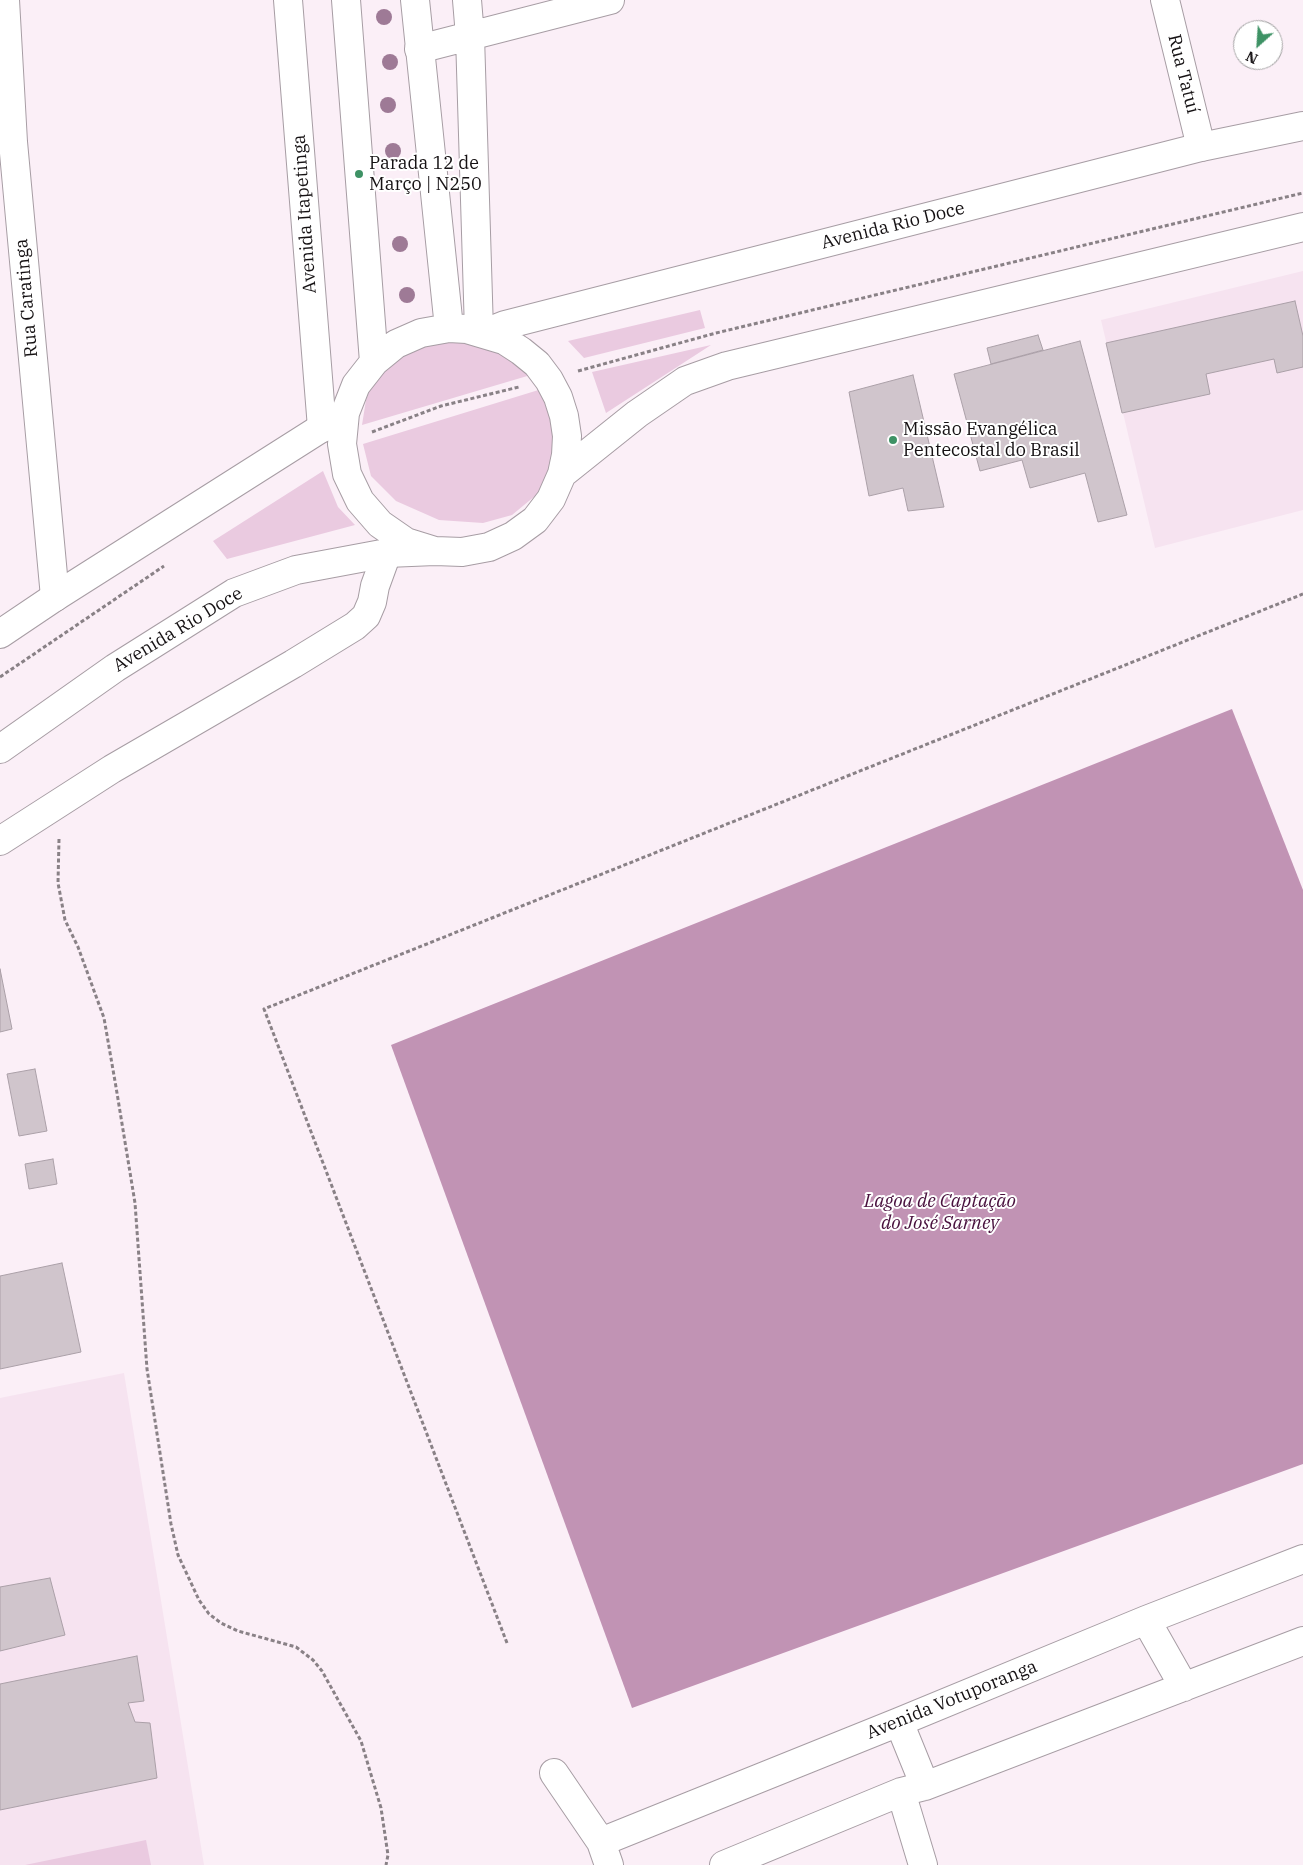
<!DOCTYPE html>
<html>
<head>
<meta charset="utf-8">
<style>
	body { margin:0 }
	#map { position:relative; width:1303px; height:1865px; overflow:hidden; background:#fbeff7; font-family:"IBM Plex Serif",serif }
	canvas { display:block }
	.north { position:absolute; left:1233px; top:20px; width:50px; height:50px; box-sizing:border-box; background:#fff; border:1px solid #a1a0a1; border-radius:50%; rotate:206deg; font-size:14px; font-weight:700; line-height:20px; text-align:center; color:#151113 }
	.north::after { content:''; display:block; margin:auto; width:18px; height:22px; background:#3e9265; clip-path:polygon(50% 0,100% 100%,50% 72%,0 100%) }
</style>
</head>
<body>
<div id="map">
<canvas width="1303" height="1865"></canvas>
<div class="north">N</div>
</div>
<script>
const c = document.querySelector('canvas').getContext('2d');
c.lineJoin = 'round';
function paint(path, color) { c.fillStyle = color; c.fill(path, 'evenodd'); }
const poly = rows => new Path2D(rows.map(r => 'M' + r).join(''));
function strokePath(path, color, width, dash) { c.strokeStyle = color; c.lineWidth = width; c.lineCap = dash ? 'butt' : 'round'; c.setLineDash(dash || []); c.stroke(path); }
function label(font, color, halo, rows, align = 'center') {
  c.font = font + ' "IBM Plex Serif",serif'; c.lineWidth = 4; c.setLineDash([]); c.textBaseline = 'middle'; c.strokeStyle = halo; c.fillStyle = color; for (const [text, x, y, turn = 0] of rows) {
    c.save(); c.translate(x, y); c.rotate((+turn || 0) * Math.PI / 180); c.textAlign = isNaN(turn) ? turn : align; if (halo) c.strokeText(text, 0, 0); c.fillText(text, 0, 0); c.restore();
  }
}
paint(poly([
	[1303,271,1303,510,1155,548,1101,320],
	[124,1373,204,1865,0,1865,0,1398]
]), '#f6e3f0');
paint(poly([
	[700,310,705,328,584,358,568,341],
	[434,338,496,344,534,374,362,425,366,400,376,374,394,357],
	[711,345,606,413,592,372],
	[545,388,554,412,554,457,541,491,512,515,483,523,439,520,396,501,371,476,363,444],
	[323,471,338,507,355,525,227,559,213,541],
	[146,1840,151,1865,25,1865]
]), '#eacae0');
paint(poly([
	[1232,709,1303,890,1303,1464,632,1708,391,1045]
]), '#c193b4');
const building = poly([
	[1295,301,1303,336,1303,367,1277,373,1274,359,1206,374,1210,394,1122,413,1106,343,1295,301],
	[1038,335,1043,350,991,364,987,348,1038,335],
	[1080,341,1127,515,1098,522,1085,473,1030,488,1022,460,980,471,954,374,1080,341],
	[913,375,944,507,908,511,903,488,869,496,849,392,913,375],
	[0,969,12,1029,0,1032,0,969],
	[35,1069,47,1131,19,1136,7,1074,35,1069],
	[53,1159,57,1184,29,1189,25,1164,53,1159],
	[62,1263,81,1352,0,1369,0,1276,62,1263],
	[50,1578,65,1635,0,1651,0,1587,50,1578],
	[137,1656,144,1701,128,1703,135,1722,150,1723,157,1778,0,1810,0,1684,137,1656]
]);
paint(building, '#d0c5cc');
strokePath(building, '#aba0a8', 1);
const minor = poly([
	[5,0,13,142,55,597],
	[288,0,322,428],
	[467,0,470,36,479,331],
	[1165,0,1201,147],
	[419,49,610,0],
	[0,841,112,769,293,664,355,626,366,616,372,602,375,586,387,553],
	[1146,1620,1184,1687],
	[899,1722,925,1786],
	[554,1773,601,1842,609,1865],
	[901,1792,923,1865],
	[601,1842,899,1722,1146,1620,1303,1559],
	[724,1865,901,1792,925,1786,1303,1641]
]);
const major = poly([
	[346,0,374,362],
	[415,0,449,328],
	[485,333,505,325,1201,147,1303,126],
	[562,474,637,414,685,381,727,366,1303,227],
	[0,634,55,597,345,413],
	[0,749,115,668,234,593,296,570,387,553,435,551,462,552,489,547,513,536,535,520,551,499,562,474,566,455,567,436,564,416,558,397,549,380,537,364,521,351,504,340,467,329,449,328,421,333,396,344,374,362,356,385,345,413,342,444,347,474,360,501,380,524,406,542,435,551]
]);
strokePath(minor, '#a79da4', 30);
strokePath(major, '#a79da4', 30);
strokePath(poly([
	[578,371,716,333,1303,193],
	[372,432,441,406,519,387],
	[0,677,164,566],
	[59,839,58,883,65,920,78,947,104,1018,116,1087,135,1203,147,1369,171,1524,178,1555,199,1600,209,1614,221,1623,238,1631,296,1647,313,1660,322,1671,361,1741,381,1808,388,1855,386,1865],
	[507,1643,264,1009,1303,594]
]), '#898186', 3, [4, 2.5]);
strokePath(minor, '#fff', 28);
strokePath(major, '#fff', 28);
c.fillStyle = '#9e7a96';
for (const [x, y] of [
	[384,17],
	[390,62],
	[388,105],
	[393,151],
	[400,244],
	[407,295]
]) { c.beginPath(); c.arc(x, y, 8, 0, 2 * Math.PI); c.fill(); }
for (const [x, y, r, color] of [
	[359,174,5,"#3e9265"],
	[893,440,5,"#3e9265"]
]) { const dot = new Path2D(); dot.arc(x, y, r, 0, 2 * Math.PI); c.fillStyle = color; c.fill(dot); strokePath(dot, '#fff', 2); }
label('18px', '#151113', '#fff', [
	["Rua Tatuí",1183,74,76],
	["Avenida Itapetinga",305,214,-94],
	["Avenida Rio Doce",893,226,-14],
	["Rua Caratinga",27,298,-95],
	["Avenida Rio Doce",178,630,-31],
	["Avenida Votuporanga",952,1700,-22]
]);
label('18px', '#151113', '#fff', [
	["Parada 12 de",369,164],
	["Março | N250",369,185],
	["Missão Evangélica",903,430],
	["Pentecostal do Brasil",903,451]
], 'left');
label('italic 19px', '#48103d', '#fff', [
	["Lagoa de Captação",940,1202],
	["do José Sarney",940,1224]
]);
</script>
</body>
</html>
